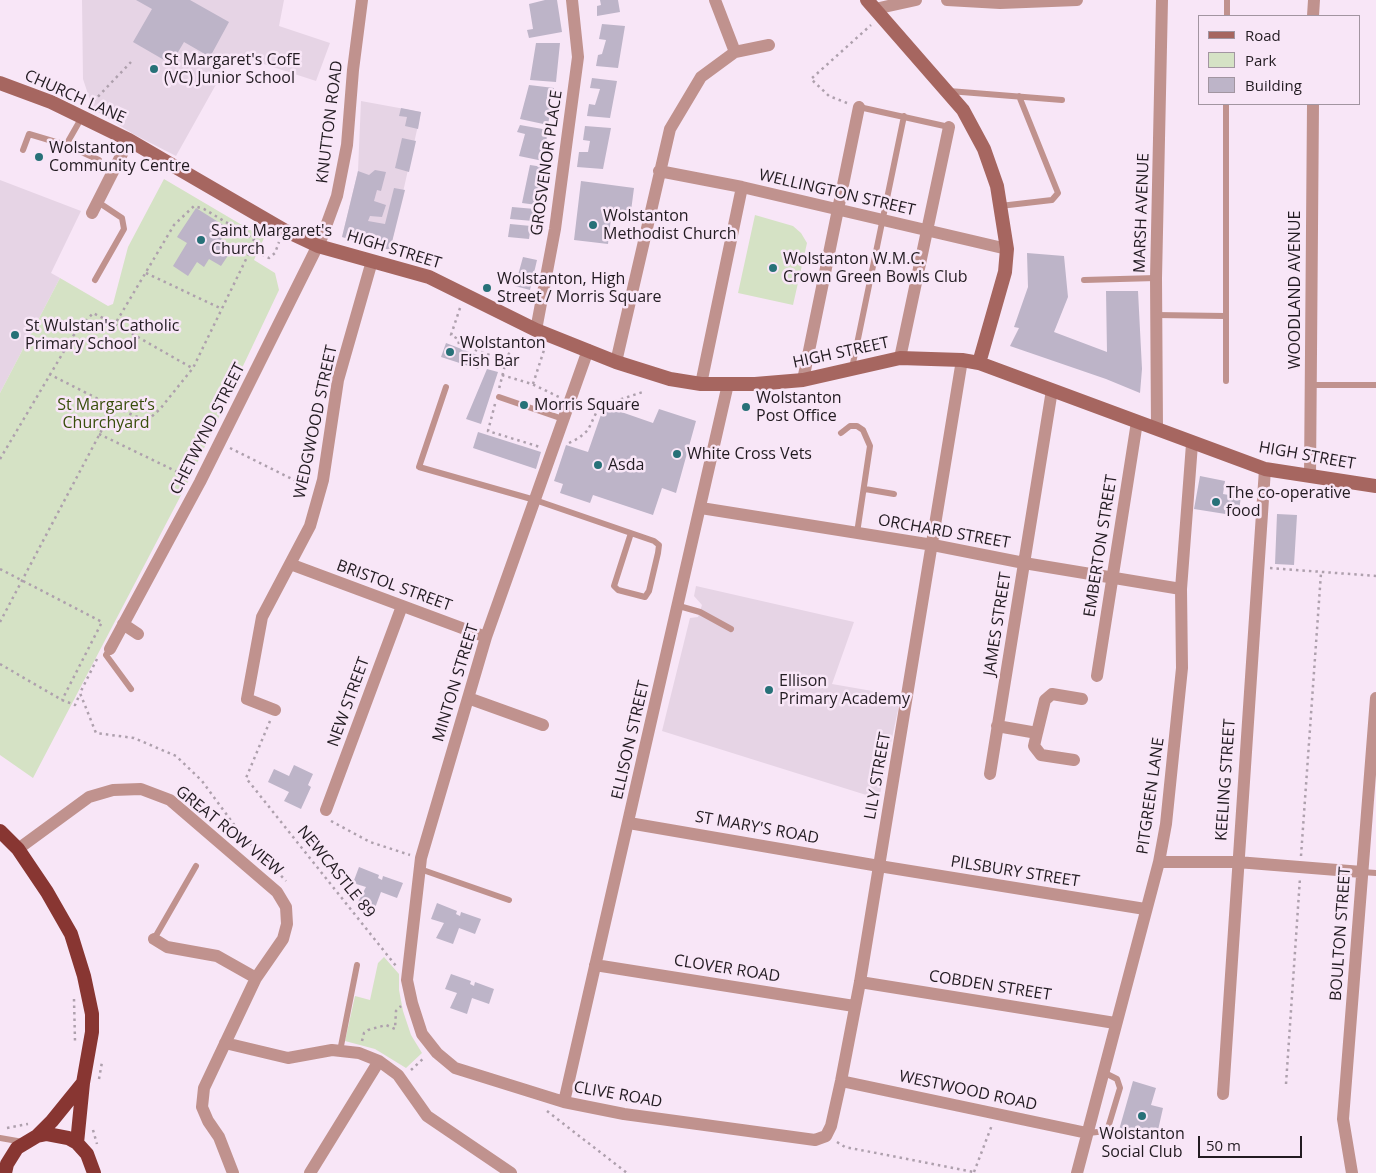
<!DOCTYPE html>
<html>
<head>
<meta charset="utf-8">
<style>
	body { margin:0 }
	#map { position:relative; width:1376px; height:1173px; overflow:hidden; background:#f8e6f7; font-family:"Open Sans",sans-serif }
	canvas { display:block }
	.legend { position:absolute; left:1198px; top:15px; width:162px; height:90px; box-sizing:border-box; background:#f8e6f7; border:1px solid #a295a1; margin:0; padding:6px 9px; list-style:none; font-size:15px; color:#221b21 }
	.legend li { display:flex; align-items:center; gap:10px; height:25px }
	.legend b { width:25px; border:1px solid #a295a1 }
	.scale { position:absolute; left:1198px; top:1136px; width:104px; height:22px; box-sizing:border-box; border:2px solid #221b21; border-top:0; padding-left:6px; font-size:15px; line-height:18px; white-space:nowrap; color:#221b21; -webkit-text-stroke:4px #f8e6f7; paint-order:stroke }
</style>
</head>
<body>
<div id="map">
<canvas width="1376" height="1173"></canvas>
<ul class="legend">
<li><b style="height:6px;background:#a66660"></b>Road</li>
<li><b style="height:14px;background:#d5e2c5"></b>Park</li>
<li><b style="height:14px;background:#bdb4c8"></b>Building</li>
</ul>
<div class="scale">50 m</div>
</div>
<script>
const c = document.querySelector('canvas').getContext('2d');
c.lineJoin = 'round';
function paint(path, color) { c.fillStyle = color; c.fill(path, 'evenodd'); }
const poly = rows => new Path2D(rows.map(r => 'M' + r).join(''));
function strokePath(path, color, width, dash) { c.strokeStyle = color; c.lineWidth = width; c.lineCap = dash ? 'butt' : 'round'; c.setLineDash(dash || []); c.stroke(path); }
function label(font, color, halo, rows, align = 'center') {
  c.font = font + ' "Open Sans",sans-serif'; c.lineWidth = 5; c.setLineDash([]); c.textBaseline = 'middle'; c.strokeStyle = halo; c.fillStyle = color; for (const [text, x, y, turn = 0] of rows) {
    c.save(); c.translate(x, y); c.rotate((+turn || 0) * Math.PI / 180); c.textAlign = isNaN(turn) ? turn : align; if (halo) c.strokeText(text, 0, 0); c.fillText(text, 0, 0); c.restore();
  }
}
paint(poly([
	[82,0,284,0,279,26,330,43,316,81,233,54,176,156,135,135,93,109,83,79],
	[361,101,421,112,390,250,342,237,358,171],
	[0,180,81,211,51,273,60,278,0,393],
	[696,586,854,622,832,684,901,696,879,799,662,731,690,618,698,617,702,605,694,596]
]), '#e6d4e5');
paint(poly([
	[164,179,264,238,254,260,275,273,279,290,190,478,33,778,0,755,0,393,60,278,108,306,113,304,128,247],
	[755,215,793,226,801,233,807,243,793,305,738,293],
	[384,957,399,974,399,990,403,1011,411,1035,422,1053,406,1068,375,1049,345,1041,355,996,370,1000,378,963]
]), '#d5e2c5');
paint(poly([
	[136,0,190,0,229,22,210,57,184,42,171,64,133,42,152,9],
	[545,0,557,0,562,32,529,38,527,30,533,29,529,4],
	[600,0,618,0,620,12,597,16,597,6,601,5],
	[602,24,625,26,618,68,596,66,598,55,602,54,606,40,599,39],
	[536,43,560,43,556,82,530,80],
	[592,78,617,81,610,118,587,116,589,104,595,105,600,89,590,88],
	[529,85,554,88,548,125,520,119],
	[401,108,421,112,418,129,405,126,407,117,399,116],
	[520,125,548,130,543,161,519,156,525,134,517,132],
	[585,126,611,128,603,169,577,167,579,152,588,152,590,141,583,140],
	[402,138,416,141,409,172,395,168],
	[530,165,543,167,537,205,522,203],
	[375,170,386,172,381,191,377,190,374,201,386,205,382,217,370,216,368,221,385,224,394,188,405,190,390,250,342,237,358,171,369,175],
	[581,181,634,188,631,211,612,209,608,244,574,240],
	[512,207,535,209,533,221,510,219],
	[196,208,228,228,219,243,231,251,221,266,209,259,204,267,197,262,188,276,173,266,187,243,177,237],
	[510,224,531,226,529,239,508,237],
	[1027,253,1064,256,1068,297,1054,332,1107,352,1106,291,1138,291,1142,369,1140,393,1106,379,1010,346,1019,328,1014,327,1028,287],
	[523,257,537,260,530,290,515,286],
	[446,343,482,357,478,369,441,357],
	[487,369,498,372,481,424,466,419],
	[604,406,653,423,659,409,696,421,676,493,662,488,653,515,593,495,590,503,560,493,563,484,554,481,566,445,588,452],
	[478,432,541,452,536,469,473,448],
	[1200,476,1225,481,1223,494,1241,497,1238,516,1194,509],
	[1277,514,1297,515,1294,565,1275,564],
	[294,765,313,774,308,785,311,787,301,809,284,801,289,792,268,782,274,769,289,776],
	[359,867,379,875,378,878,382,880,383,876,403,883,397,898,381,892,375,908,358,902,366,887,353,883],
	[437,903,457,911,456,914,460,916,461,912,481,919,475,934,459,928,453,944,436,938,444,923,431,919],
	[451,974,471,981,470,984,474,986,475,982,494,989,489,1004,472,998,467,1014,450,1008,457,993,445,989],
	[1133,1081,1156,1088,1151,1105,1163,1108,1156,1139,1133,1133,1131,1140,1117,1137]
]), '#bdb4c8');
strokePath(poly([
	[847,103,829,96,811,79,871,25],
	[89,106,131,62],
	[146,273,222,309],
	[460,308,451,335,458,339,459,344,506,361,499,389],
	[115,324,192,368],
	[506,361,515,338],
	[49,374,114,407],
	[502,375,532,384,559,397],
	[533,384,544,350],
	[495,404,488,431,540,447],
	[99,434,188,477],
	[569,443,579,438,588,430,597,411,603,405,643,392],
	[230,448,308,487],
	[0,459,73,336,93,313,115,324,174,225,194,206,204,209,254,239,251,249],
	[1270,568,1376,576],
	[0,569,102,622,62,700],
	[0,622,114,407,147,421,160,409,193,368,251,249,269,258,275,253,279,242],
	[97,659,80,693,96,733,134,738,176,756,202,781,241,834,286,881],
	[0,664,62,700,75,705,80,694],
	[270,721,246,778,396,966],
	[331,821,370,842,410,855],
	[1301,856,1321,573],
	[74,999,75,1041],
	[362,1041,364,1033,368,1030,386,1025,395,1029,396,1011,401,1006],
	[411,1070,425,1057],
	[99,1079,102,1062],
	[1286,1084,1300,878],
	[547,1111,627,1173],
	[7,1128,28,1124],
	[93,1130,97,1144],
	[837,1142,845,1147,974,1172],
	[974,1172,992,1125]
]), '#aea0ad', 2.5, [2.5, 4]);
strokePath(poly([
	[1227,16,1227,0],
	[949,91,1062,100],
	[859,107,949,127],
	[66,145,99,160],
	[23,150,29,134,66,145,82,117],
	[1000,206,1052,200,1058,193,1019,96],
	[95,280,124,229,122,218,98,202],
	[1084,280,1156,278],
	[1156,315,1225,316],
	[852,368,904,116],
	[1226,381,1226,104],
	[1311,385,1376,385],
	[446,387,419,467,535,500,654,541,659,545,658,553,649,591,645,597,618,590,614,586,631,533],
	[499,397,563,419],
	[841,433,850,426,857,426,863,430,870,446,857,533],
	[865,489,894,494],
	[679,606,700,612,731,629],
	[110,649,106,655,131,689],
	[420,869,509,900],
	[1362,872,1376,873],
	[154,939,196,866],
	[340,1051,357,965],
	[1088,1133,1107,1131,1120,1088,1117,1079,1103,1072],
	[0,1138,23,1142]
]), '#c0928e', 6);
strokePath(poly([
	[715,0,735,52],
	[947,0,1000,3,1077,0],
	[875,9,916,0],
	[1313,16,1314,0],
	[659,171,742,187,1007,249],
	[92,213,129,140],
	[536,330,555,229,578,57,572,0],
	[588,350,486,637,421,858,407,980,412,1003,422,1034,437,1053,455,1068,564,1102,624,1114,815,1140,826,1136,831,1126,841,1081,860,982,962,360],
	[900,358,949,127],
	[616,362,670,129,701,77,735,52,769,45],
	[803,380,859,107],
	[701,384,742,187],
	[1157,428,1156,278,1162,0],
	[1310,476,1313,104],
	[701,508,933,545,1024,563,1181,589],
	[290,564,486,637],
	[123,624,138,634],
	[110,649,200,482,322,237,337,196,347,145,353,70,362,0],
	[1097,676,1137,422],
	[468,698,543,725],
	[275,710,247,699,262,617,310,526,323,480,338,380,372,261],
	[997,726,1037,733,1045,700,1052,694,1082,699],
	[1037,733,1034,746,1041,755,1074,760],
	[990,774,1052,390],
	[326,810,402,606],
	[629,823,879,866,1145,909],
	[18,849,89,797,113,790,141,789,170,800,277,892,286,907,287,924,283,939,256,978,204,1088,202,1107,208,1121,219,1137,233,1173],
	[1159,862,1237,862,1362,872],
	[154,939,167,947,217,956,256,978],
	[595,965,854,1006],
	[860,982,1115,1023],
	[225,1043,288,1058,332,1050,359,1053,379,1061,398,1075,427,1116,511,1173],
	[841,1081,1087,1133],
	[1223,1094,1265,469],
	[564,1102,728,384],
	[310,1173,379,1061],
	[1077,1173,1159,862,1166,824,1182,668,1181,589,1192,444],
	[1352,1173,1343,1119,1376,698]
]), '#c0928e', 12);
strokePath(poly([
	[867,0,963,110,984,149,997,186,1007,249,1005,272,979,363],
	[0,83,51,102,129,140,284,230,318,246,429,277,536,330,616,362,670,379,701,384,755,384,803,380,900,358,962,360,979,363,1265,469,1376,486]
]), '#a66660', 14);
strokePath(poly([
	[0,831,18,849,47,892,71,934,84,976,92,1014,92,1032,83,1083,77,1143],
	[37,1136,52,1121,82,1084],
	[5,1173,7,1164,17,1148,37,1136,47,1134,68,1138,77,1143,87,1154,94,1173]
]), '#883632', 14);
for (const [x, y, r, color] of [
	[154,69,5,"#277178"],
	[39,157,5,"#277178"],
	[593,225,5,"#277178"],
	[201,240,5,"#277178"],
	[773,268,5,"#277178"],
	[487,288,5,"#277178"],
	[15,335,5,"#277178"],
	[450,352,5,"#277178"],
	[524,405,5,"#277178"],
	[746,407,5,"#277178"],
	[677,454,5,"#277178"],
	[598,465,5,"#277178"],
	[1216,502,5,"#277178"],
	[769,690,5,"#277178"],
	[1142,1116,5,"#277178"]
]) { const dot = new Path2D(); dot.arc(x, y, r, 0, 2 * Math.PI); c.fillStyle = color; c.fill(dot); strokePath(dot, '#f8e6f7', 2); }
label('16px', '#221b21', '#f8e6f7', [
	["St Margaret's CofE",164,60],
	["(VC) Junior School",164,78],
	["Wolstanton",49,148],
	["Community Centre",49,166],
	["Wolstanton",603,216],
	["Methodist Church",603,234],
	["Saint Margaret's",211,231],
	["Church",211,249],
	["Wolstanton W.M.C.",783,259],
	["Crown Green Bowls Club",783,277],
	["Wolstanton, High",497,279],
	["Street / Morris Square",497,297],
	["St Wulstan's Catholic",25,326],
	["Primary School",25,344],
	["Wolstanton",460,343],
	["Fish Bar",460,361],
	["Wolstanton",756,398],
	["Post Office",756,416],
	["Morris Square",534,405],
	["White Cross Vets",687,454],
	["Asda",608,465],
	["The co-operative",1226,493],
	["food",1226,511],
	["Ellison",779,681],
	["Primary Academy",779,699],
	["Wolstanton",1142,1134,"center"],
	["Social Club",1142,1152,"center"]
], 'left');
label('16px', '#221b21', '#f8e6f7', [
	["CHURCH LANE",75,97,24],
	["KNUTTON ROAD",330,122,-83],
	["GROSVENOR PLACE",547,163,-82],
	["WELLINGTON STREET",837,193,13],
	["MARSH AVENUE",1142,213,-88],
	["HIGH STREET",394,250,17],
	["WOODLAND AVENUE",1295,290,-90],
	["HIGH STREET",841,353,-12],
	["WEDGWOOD STREET",316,422,-78],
	["CHETWYND STREET",208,429,-63],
	["HIGH STREET",1307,456,10],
	["ORCHARD STREET",944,532,10],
	["EMBERTON STREET",1101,546,-81],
	["BRISTOL STREET",394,586,20],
	["JAMES STREET",998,624,-81],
	["MINTON STREET",456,683,-73],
	["NEW STREET",349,702,-70],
	["ELLISON STREET",631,740,-77],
	["LILY STREET",878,776,-80],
	["KEELING STREET",1226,780,-86],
	["PITGREEN LANE",1151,796,-82],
	["ST MARY'S ROAD",757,828,10],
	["GREAT ROW VIEW",229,831,39],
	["NEWCASTLE 89",336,872,51],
	["PILSBURY STREET",1015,872,9],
	["BOULTON STREET",1341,934,-86],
	["CLOVER ROAD",727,969,9],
	["COBDEN STREET",990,986,9],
	["WESTWOOD ROAD",968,1091,12],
	["CLIVE ROAD",618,1095,10]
]);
label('16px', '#384e0b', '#f8e6f7', [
	["St Margaret’s",106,405],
	["Churchyard",106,423]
]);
</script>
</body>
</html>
